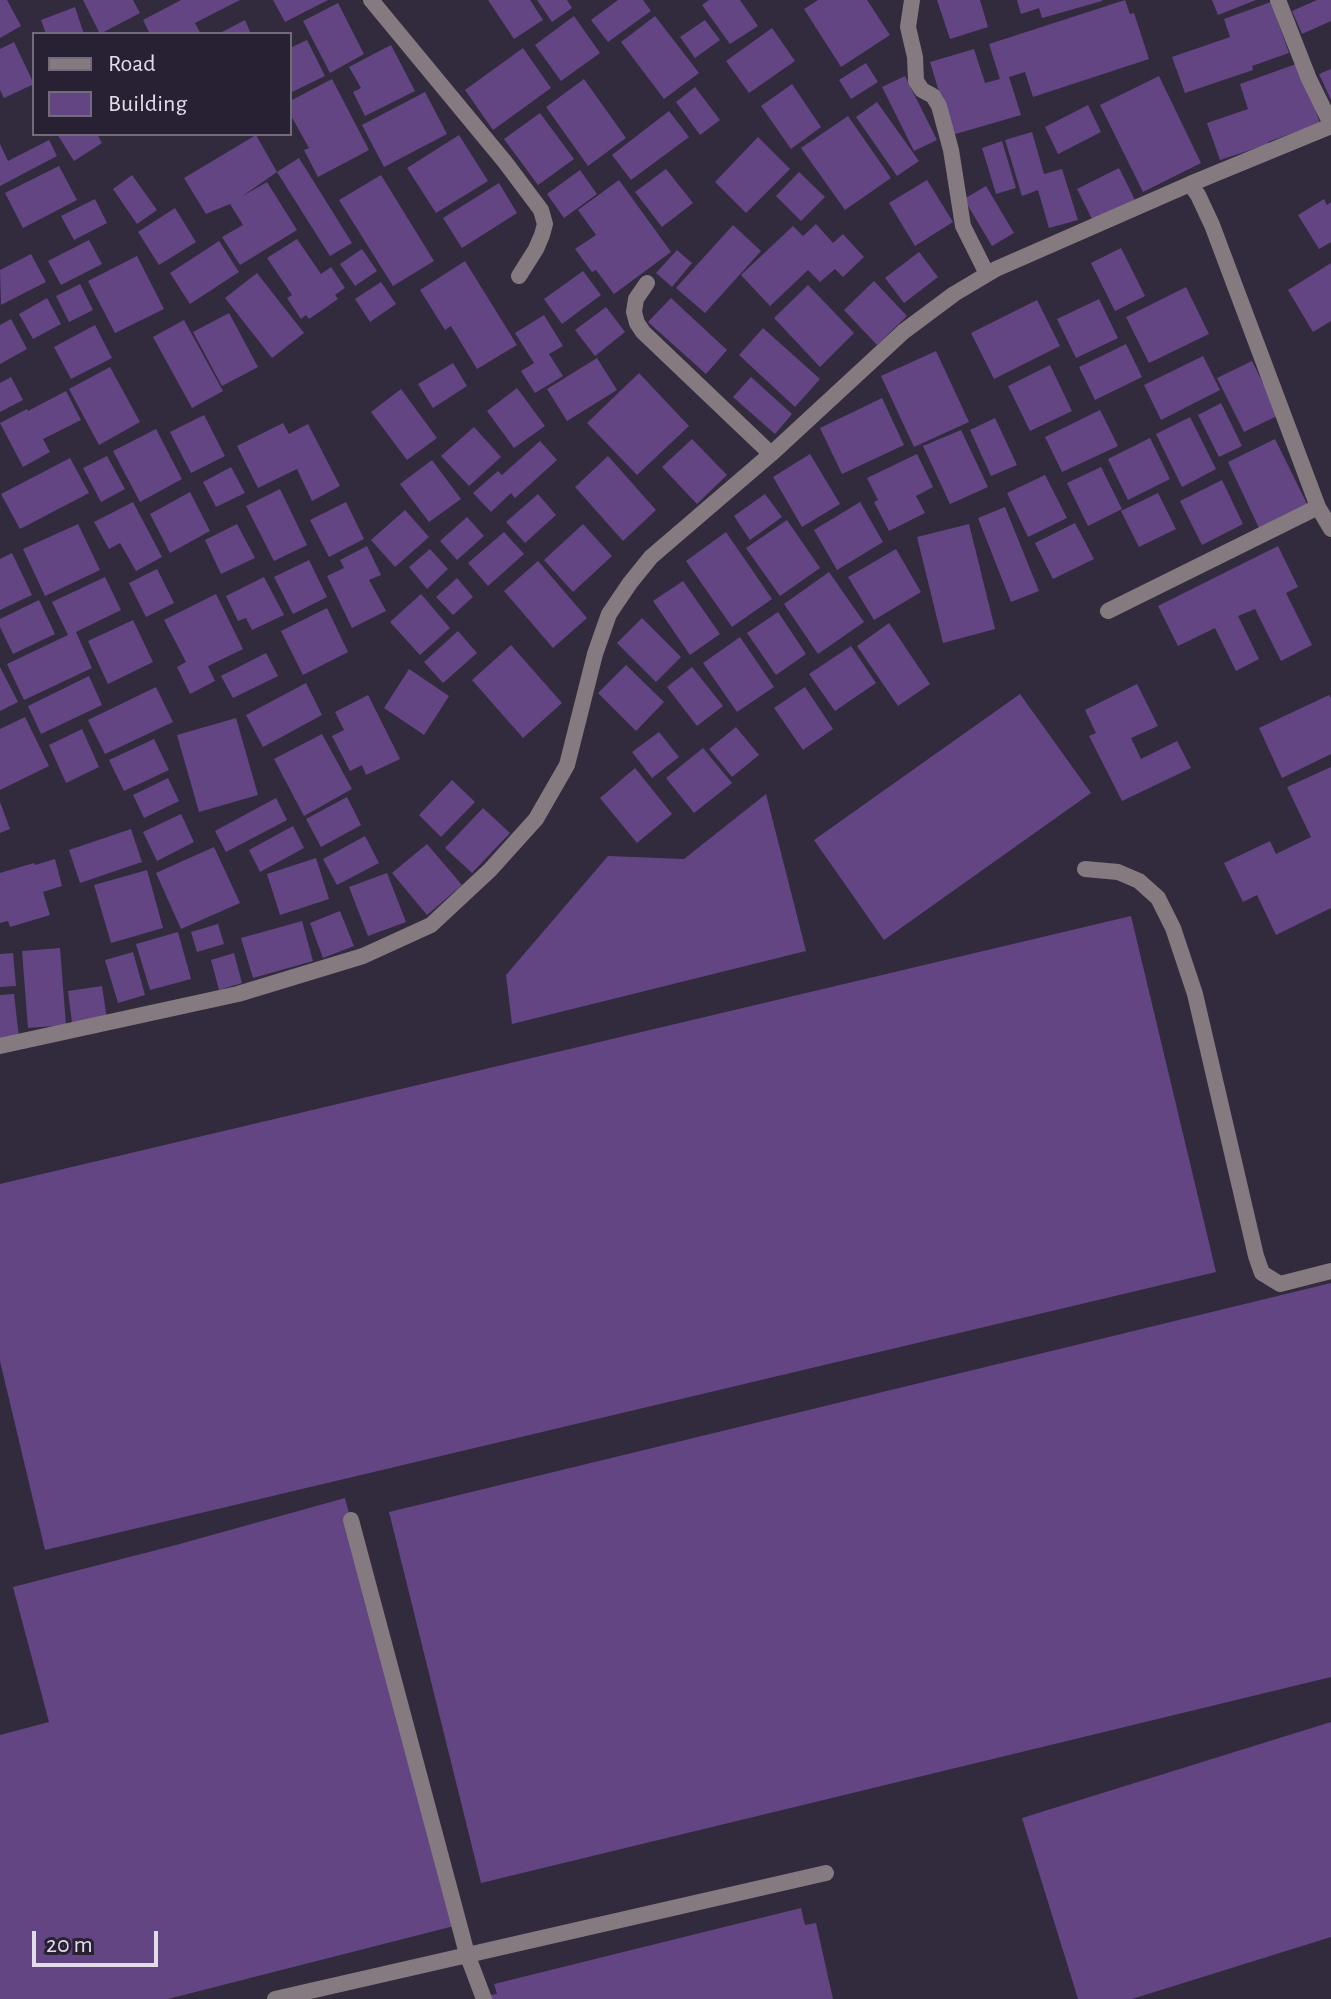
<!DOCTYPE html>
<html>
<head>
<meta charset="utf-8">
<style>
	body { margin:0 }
	#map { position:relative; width:1331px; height:1999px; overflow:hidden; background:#322a3d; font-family:"Alegreya Sans",sans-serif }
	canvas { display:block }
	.legend { position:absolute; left:32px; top:32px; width:260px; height:104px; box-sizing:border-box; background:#282033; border:2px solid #726b7c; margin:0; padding:10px 14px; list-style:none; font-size:24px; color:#e2dce9 }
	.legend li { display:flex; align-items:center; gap:16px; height:40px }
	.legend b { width:40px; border:2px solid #726b7c }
	.scale { position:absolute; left:32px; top:1931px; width:126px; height:36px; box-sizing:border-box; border:4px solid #e2dce9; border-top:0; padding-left:10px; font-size:24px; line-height:28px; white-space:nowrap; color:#e2dce9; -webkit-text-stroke:6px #282033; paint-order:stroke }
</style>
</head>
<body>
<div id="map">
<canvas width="1331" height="1999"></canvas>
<ul class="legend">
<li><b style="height:10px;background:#857a80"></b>Road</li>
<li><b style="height:22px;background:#634584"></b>Building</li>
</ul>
<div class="scale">20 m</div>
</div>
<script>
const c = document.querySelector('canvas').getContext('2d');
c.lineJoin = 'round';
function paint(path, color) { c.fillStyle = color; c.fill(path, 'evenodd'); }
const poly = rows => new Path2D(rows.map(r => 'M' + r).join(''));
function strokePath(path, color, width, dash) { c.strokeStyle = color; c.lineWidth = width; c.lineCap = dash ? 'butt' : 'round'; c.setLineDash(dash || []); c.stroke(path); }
paint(poly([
	[0,0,7,0,21,26,0,38],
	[83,0,133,0,140,13,100,34],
	[181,0,240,0,195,23,201,34,150,34,143,20],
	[273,0,328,0,285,22],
	[488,0,530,0,543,20,514,39],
	[537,0,567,0,572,8,552,22],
	[618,0,643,0,651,11,608,42,591,20],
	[709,0,740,0,758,26,730,44,702,5],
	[818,0,867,0,890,35,841,67,804,9],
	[937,0,980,0,988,27,950,39],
	[1017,0,1102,0,1102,1,1042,18,1039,8,1021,14],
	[1125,0,1130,14,1134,13,1149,59,1033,97,1025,72,1009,77,1021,115,952,135,930,62,974,49,985,83,1000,79,989,44],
	[1212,0,1256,0,1218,15],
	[1317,0,1331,0,1331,21,1302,34,1292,11],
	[1271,2,1289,53,1252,66,1253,70,1185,93,1172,57,1230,37,1224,19],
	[338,3,364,54,330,73,303,21],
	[75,7,84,34,46,34,41,20],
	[574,16,600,53,561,81,535,45],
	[655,16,699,73,664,99,621,42],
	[245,20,251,34,218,34],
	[705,20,720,40,695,58,680,37],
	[772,28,795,61,749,93,726,61],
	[307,40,325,76,290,93,290,48],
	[14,42,34,84,4,98,0,90,0,49],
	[391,45,415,91,365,116,353,92,361,88,349,67],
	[523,48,551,88,493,130,465,90],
	[866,63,878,82,851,99,839,80],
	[1299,63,1320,123,1268,142,1269,144,1220,160,1207,123,1248,109,1240,84],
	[1331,69,1331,100,1319,74],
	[905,76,937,140,914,151,882,87],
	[1159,76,1201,163,1143,192,1100,105],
	[332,79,369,150,318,177,304,150,309,148,290,114,290,101],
	[584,79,626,138,588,166,546,107],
	[792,84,821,127,791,149,761,106],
	[695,87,720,120,700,135,676,102],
	[425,92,447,134,384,167,362,125],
	[877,102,919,161,897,176,856,117],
	[1088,105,1101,132,1058,154,1045,127],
	[669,111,689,137,631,180,612,155],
	[540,113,574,159,538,185,504,139],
	[848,116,891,178,845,210,801,148],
	[1032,132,1044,174,1062,169,1078,220,1049,228,1038,190,1022,196,1005,140],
	[57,134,97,134,102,143,74,161],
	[256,135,277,172,241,197,267,182,297,230,240,265,222,237,243,225,230,204,206,214,184,178],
	[459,135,488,181,436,213,407,168],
	[758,137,790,169,746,213,715,182],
	[49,140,57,156,0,186,0,144,8,161],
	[1002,141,1016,188,996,194,982,148],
	[299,158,352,243,330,256,277,172],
	[59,166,77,200,23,228,5,193],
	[1119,168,1135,200,1093,221,1077,189],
	[666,169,693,203,662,227,635,192],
	[580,170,597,194,564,218,547,194],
	[799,172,825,197,801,221,776,196],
	[132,175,157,210,137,224,113,189],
	[381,175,434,261,393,286,339,200],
	[619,180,671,252,614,294,596,270,592,272,575,249,596,235,578,210],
	[927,180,953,222,915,246,889,203],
	[499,183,517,213,462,248,443,218],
	[986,186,1014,233,992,246,964,199],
	[95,199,107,223,74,240,61,216],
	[1324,199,1327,205,1331,202,1331,242,1319,249,1298,215],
	[175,208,196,242,159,265,138,232],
	[816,224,833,243,843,234,864,257,843,277,835,269,820,282,808,270,770,306,741,275,793,226,803,236],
	[733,225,761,251,705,313,676,288],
	[297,239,321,274,331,267,345,288,335,295,338,299,309,319,306,315,301,319,287,298,292,295,267,258],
	[89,240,102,264,61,285,48,261],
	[219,241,239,272,190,304,170,273],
	[1121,248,1145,296,1115,311,1091,263],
	[362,249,377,271,355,286,340,264],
	[677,250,692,263,672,287,656,273],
	[919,252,938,277,904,303,885,278],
	[31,254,46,282,1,305,0,270],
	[137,256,164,309,115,333,88,281],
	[465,261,517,345,477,369,451,326,445,330,420,290],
	[1331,263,1331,321,1313,332,1288,290],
	[583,271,601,295,562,324,544,299],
	[257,273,304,333,272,358,225,298],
	[874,281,907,316,877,345,844,310],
	[381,282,396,304,370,322,355,299],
	[80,284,93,310,69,322,56,296],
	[808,285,854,333,820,367,774,318],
	[1186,287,1209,334,1149,363,1126,317],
	[47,298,61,324,33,339,19,314],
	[671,298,727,350,706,374,648,322],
	[1099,299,1118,338,1076,358,1057,319],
	[1037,300,1060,346,994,379,971,333],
	[606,307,625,332,595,356,575,330],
	[229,313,258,367,222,386,193,332],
	[544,315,563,346,549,354,563,376,535,393,521,371,534,363,515,333],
	[11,319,27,349,0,364,0,325],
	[184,320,223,391,192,408,153,337],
	[95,325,112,358,71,379,54,347],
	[763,328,820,379,795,407,739,355],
	[1126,344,1142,377,1095,400,1079,367],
	[936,351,969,422,914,447,881,376],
	[1203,356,1220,390,1161,420,1144,385],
	[597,358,617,390,567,421,547,389],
	[1252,361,1279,415,1244,432,1217,378],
	[453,363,467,386,433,408,418,384],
	[1050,365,1072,411,1030,431,1008,386],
	[110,367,140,422,99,445,69,389],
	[639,373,689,426,637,475,587,423],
	[11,377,23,400,0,412,0,383],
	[751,377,792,414,775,434,733,397],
	[517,388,545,426,514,448,487,411],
	[401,389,437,438,407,460,371,412],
	[66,391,81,420,43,439,50,452,23,467,0,423,27,409,28,411],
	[882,398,904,445,842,474,820,428],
	[1221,403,1242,446,1219,457,1198,415],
	[1100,410,1118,446,1062,472,1045,437],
	[204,415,225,456,191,473,170,432],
	[1190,417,1216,469,1182,487,1156,434],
	[995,418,1017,465,991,476,970,430],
	[283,423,289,434,308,424,340,486,312,501,297,469,258,488,237,446],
	[474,427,501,457,469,486,441,456],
	[156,429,182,479,140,502,113,451],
	[961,430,988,487,950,504,923,446],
	[1150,438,1170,479,1128,500,1108,459],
	[692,439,727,475,697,504,662,467],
	[1275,439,1307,504,1259,528,1228,462],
	[540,441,557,460,515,498,511,493,491,512,473,493,498,471,502,475],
	[810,454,840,504,802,527,773,477],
	[917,454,933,487,916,496,925,513,889,531,874,502,878,500,867,478],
	[107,456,125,489,101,502,83,468],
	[608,456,656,510,623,541,575,487],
	[70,458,89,493,20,529,1,494],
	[432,460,461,499,429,522,400,484],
	[231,467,245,493,216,507,203,482],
	[1101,467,1122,509,1088,526,1067,483],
	[1045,475,1067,518,1028,537,1007,493],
	[1222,480,1243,524,1202,545,1180,501],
	[280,489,307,545,274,561,246,506],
	[190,492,210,531,170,553,150,514],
	[1158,493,1176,529,1139,547,1121,511],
	[538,494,556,515,525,543,506,522],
	[765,494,782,517,750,540,734,516],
	[133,502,162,557,136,571,120,543,109,549,94,522],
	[346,502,364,539,329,557,310,520],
	[860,502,883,542,837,570,814,530],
	[1005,507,1039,591,1011,602,978,518],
	[405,510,429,537,395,567,371,540],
	[467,517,484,536,457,560,440,541],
	[787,520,820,568,780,596,746,548],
	[1075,523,1094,559,1053,579,1035,543],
	[78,524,100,570,45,596,23,549],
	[237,524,255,558,221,574,205,540],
	[583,524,612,556,573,592,544,560],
	[969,524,995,629,943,643,917,537],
	[504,532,524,554,488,586,468,563],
	[726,532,772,599,732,627,686,561],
	[367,546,381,575,369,580,386,611,352,628,327,576,344,568,340,560],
	[1278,546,1298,587,1286,593,1312,645,1281,661,1255,609,1238,616,1259,659,1236,671,1215,628,1178,646,1158,606],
	[430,549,448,569,427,589,409,567],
	[896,549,921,592,874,620,848,577],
	[12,553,32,595,0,610,0,559],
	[309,560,327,597,293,614,274,577],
	[538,561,587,618,553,648,504,591],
	[157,569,174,603,146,617,129,583],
	[829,572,864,622,818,654,784,604],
	[105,577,121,610,76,632,92,668,24,700,7,664,68,635,52,602],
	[264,577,284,615,252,630,246,618,238,621,226,596],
	[457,578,473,597,453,615,436,597],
	[683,581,720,634,690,655,653,601],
	[216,594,243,649,208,666,215,681,190,694,177,667,186,662,164,620],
	[421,594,450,628,420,655,390,622],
	[39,600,55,634,13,654,0,627,0,619],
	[327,608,348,652,303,675,281,631],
	[778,612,806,654,776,675,747,633],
	[642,618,681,657,656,682,617,643],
	[133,620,153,662,108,684,88,641],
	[889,623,930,684,898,706,857,646],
	[458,631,477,653,443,683,424,662],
	[740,637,774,687,737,712,703,663],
	[511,645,562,703,523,738,472,680],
	[851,646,876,683,835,711,809,674],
	[266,653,278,676,233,698,221,676],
	[626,665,664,702,636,731,598,693],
	[0,667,18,702,0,711],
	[692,667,723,706,697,726,667,687],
	[409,669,449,696,424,735,384,708],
	[89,676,102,705,41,734,28,706],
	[306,683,322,715,263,747,246,715],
	[1137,684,1158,726,1131,738,1141,759,1177,741,1191,768,1122,801,1089,736,1096,733,1085,710],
	[156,687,173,722,105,754,88,720],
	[805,687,833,729,803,750,774,708],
	[1020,694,1091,793,884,940,814,840],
	[368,695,400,759,366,775,362,765,350,771,332,736,344,730,335,712],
	[1329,695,1331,698,1331,754,1282,778,1259,728],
	[25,717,49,766,0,790,0,729],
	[236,718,258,795,199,812,177,735],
	[736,727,759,755,732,777,709,749],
	[82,729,99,767,66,783,49,745],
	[659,732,679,757,652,778,632,752],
	[322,734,352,789,304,816,274,759],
	[154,739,169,770,124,791,109,760],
	[703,748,732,783,694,813,666,778],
	[1331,767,1331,908,1276,935,1257,895,1243,902,1224,863,1270,841,1276,854,1311,837,1287,787],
	[635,768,672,814,637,843,600,798],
	[168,778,179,801,144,818,133,795],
	[452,780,475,802,441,837,419,815],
	[766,794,806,951,512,1024,506,975,608,856,684,859],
	[347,797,361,825,321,847,306,819],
	[276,798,287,820,226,852,215,831],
	[0,802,10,829,0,833],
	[483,808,510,833,472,873,445,848],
	[181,814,194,842,157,861,143,832],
	[293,826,304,848,260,872,249,850],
	[131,829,142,862,80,883,69,850],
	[365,836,379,863,337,885,323,859],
	[427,844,462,885,427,915,392,873],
	[214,847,240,903,181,929,156,873],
	[316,858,329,899,280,915,267,874],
	[55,859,62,886,43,892,50,915,10,927,8,921,0,923,0,873,34,863,35,865],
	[147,870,163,928,111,943,94,885],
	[387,873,406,922,368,936,349,887],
	[340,911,354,946,323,958,310,923],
	[1131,916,1216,1272,45,1550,0,1361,0,1184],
	[302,921,313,961,253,978,241,938],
	[218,924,224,944,197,952,191,932],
	[178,932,191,979,150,990,136,944],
	[60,948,66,1025,28,1028,22,951],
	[133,952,145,995,118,1003,105,960],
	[13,953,16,986,0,987,0,954],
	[234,953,242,983,219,990,211,960],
	[102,986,107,1019,72,1023,68,991],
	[14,994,19,1038,0,1039,0,995],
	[1331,1283,1331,1677,481,1883,389,1512],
	[345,1498,454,1926,168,1999,0,1999,0,1735,49,1722,13,1587,176,1545],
	[1331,1722,1331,1937,1132,1999,1078,1999,1022,1818],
	[801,1908,805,1925,816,1923,833,1999,484,1999,483,1996,497,1994,494,1984]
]), '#634584');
strokePath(poly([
	[1085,869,1118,872,1139,881,1158,898,1173,928,1195,994,1256,1256,1262,1273,1280,1284,1331,1271],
	[351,1520,467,1954,484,1999],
	[275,1999,826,1873]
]), '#857a80', 16);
strokePath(poly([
	[371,0,505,162,541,210,545,224,542,235,536,249,519,276],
	[912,0,908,27,915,57,916,81,922,90,933,96,939,106,951,150,963,226,987,274],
	[1278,0,1309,79,1331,124],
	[1190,184,1198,195,1212,225,1318,507,1331,529],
	[647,283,636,299,634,312,637,323,643,332,771,454],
	[1108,611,1318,507],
	[0,1046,238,994,363,956,431,925,490,870,536,819,567,765,595,654,609,614,630,583,651,557,771,454,903,332,954,294,996,269,1190,184,1331,126]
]), '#857a80', 16);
</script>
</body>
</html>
